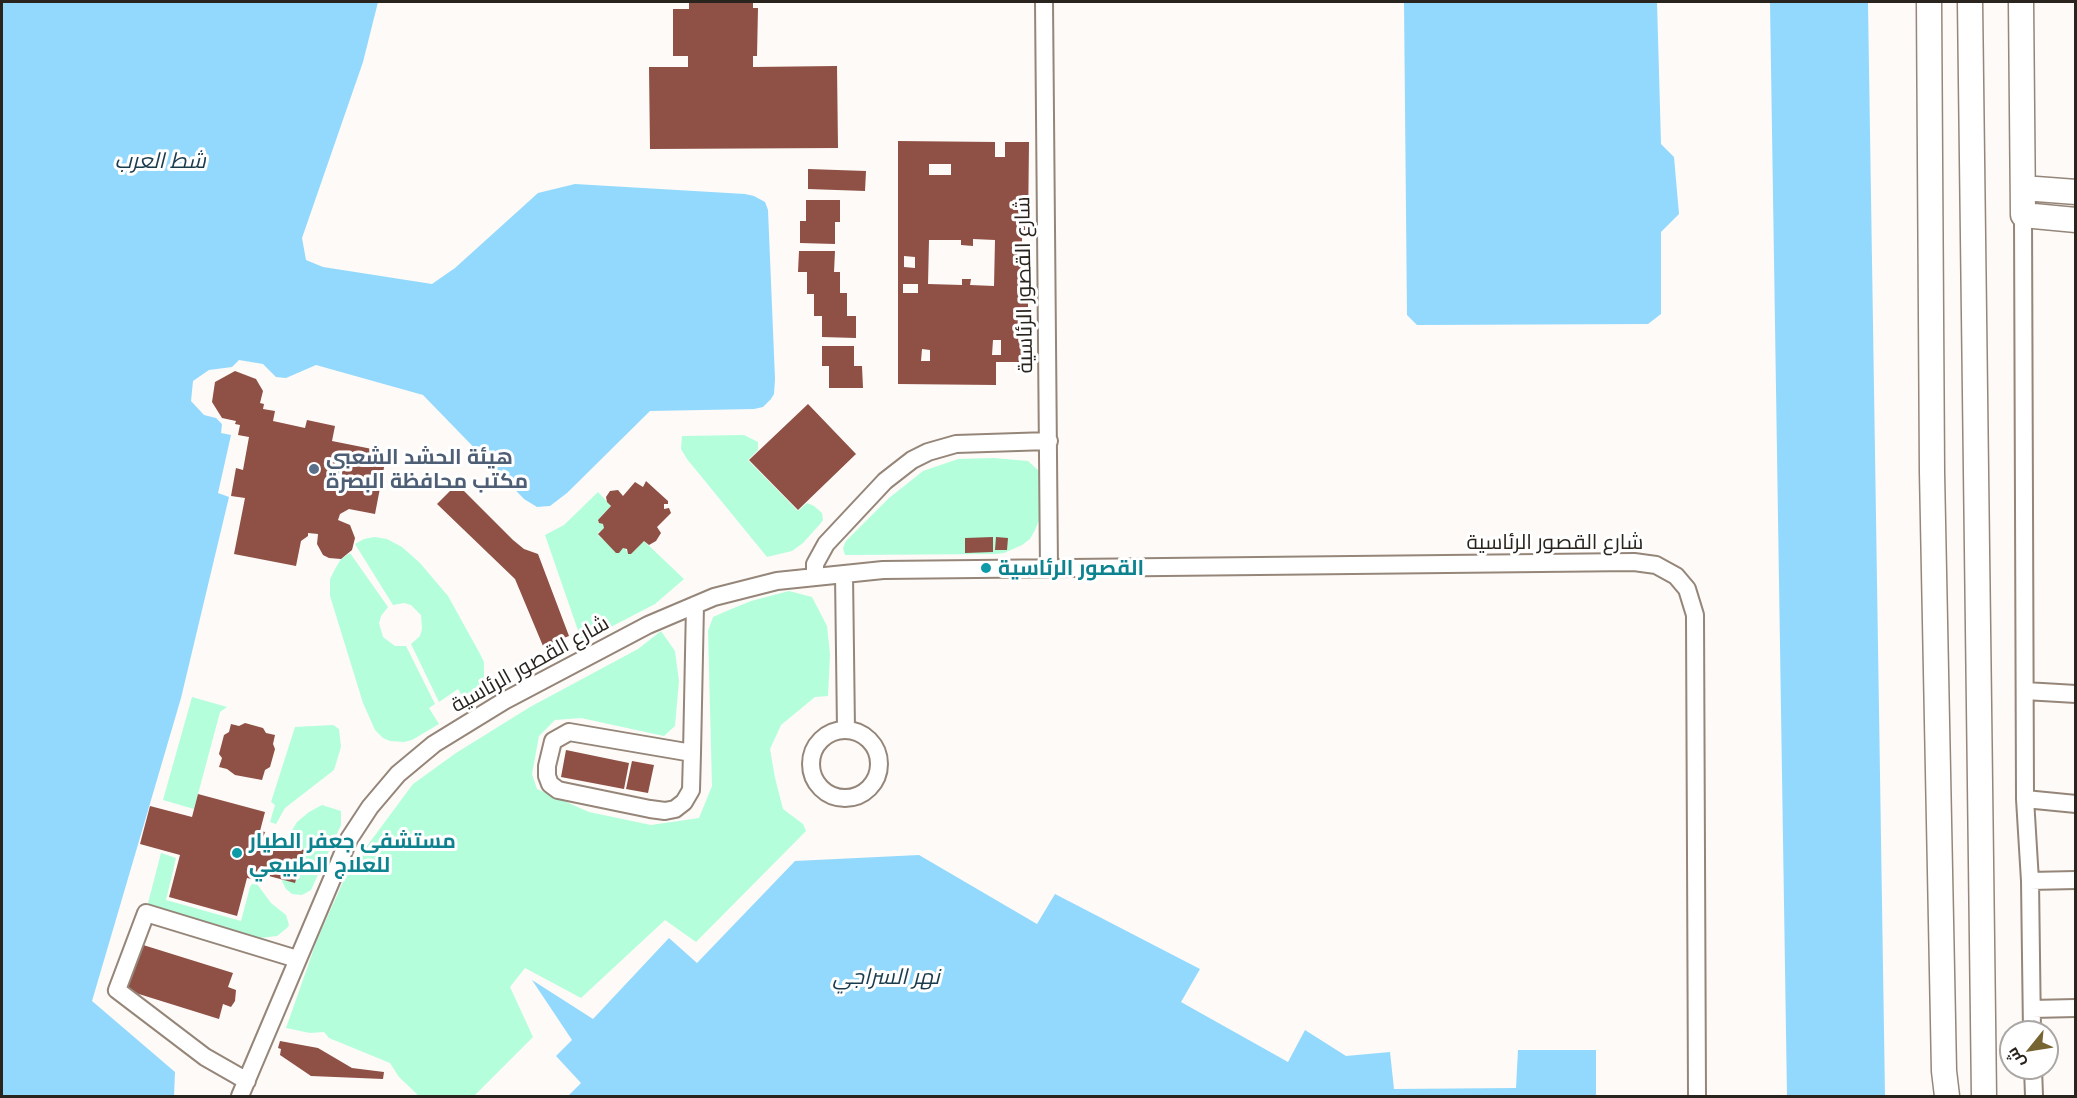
<!DOCTYPE html>
<html>
<head>
<meta charset="utf-8">
<style>
	body { margin:0 }
	#map { position:relative; width:2077px; height:1098px; overflow:hidden; background:#fdfaf7; font-family:"Golos Text",Cairo,sans-serif }
	canvas { display:block }
	.frame { position:absolute; inset:0; border:3px solid #2a241e; pointer-events:none }
	.north { position:absolute; left:1999px; top:1020px; width:60px; height:60px; box-sizing:border-box; background:#fff; border:2px solid #aaa7a5; border-radius:50%; rotate:240deg; font-size:16px; font-weight:700; line-height:24px; text-align:center; color:#2a241e }
	.north::after { content:''; display:block; margin:auto; width:21px; height:27px; background:#766432; clip-path:polygon(50% 0,100% 100%,50% 72%,0 100%) }
</style>
</head>
<body>
<div id="map">
<canvas width="2077" height="1098"></canvas>
<div class="frame"></div>
<div class="north">ش</div>
</div>
<script>
const c = document.querySelector('canvas').getContext('2d');
c.lineJoin = 'round';
function paint(path, color) { c.fillStyle = color; c.fill(path, 'evenodd'); }
const poly = rows => new Path2D(rows.map(r => 'M' + r).join(''));
function strokePath(path, color, width, dash) { c.strokeStyle = color; c.lineWidth = width; c.lineCap = dash ? 'butt' : 'round'; c.setLineDash(dash || []); c.stroke(path); }
function label(font, color, halo, rows, align = 'center') {
  c.font = font + ' "Golos Text",Cairo,sans-serif'; c.lineWidth = 6; c.setLineDash([]); c.textBaseline = 'middle'; c.strokeStyle = halo; c.fillStyle = color; for (const [text, x, y, turn = 0] of rows) {
    c.save(); c.translate(x, y); c.rotate((+turn || 0) * Math.PI / 180); c.textAlign = isNaN(turn) ? turn : align; if (halo) c.strokeText(text, 0, 0); c.fillText(text, 0, 0); c.restore();
  }
}
paint(poly([
	[744,435,758,442,758,450,748,460,798,511,807,503,814,506,822,513,823,520,821,523,803,543,792,551,767,557,687,459,681,449,682,436],
	[994,458,1028,461,1038,470,1040,477,1040,518,1035,530,1030,539,1022,545,1004,553,995,554,845,555,843,548,846,541,889,498,923,471,958,459],
	[598,492,611,506,598,520,599,523,603,524,604,528,603,531,598,532,599,536,618,553,621,548,625,548,628,554,631,554,644,541,684,579,655,604,582,642,545,535,564,525],
	[374,537,387,539,402,547,420,563,448,596,479,652,484,662,484,687,481,695,467,705,458,689,439,702,411,644,420,636,422,629,421,615,411,605,404,603,393,605,355,544,364,539],
	[350,553,388,607,381,616,379,623,383,637,395,646,406,646,435,704,429,708,439,724,412,740,404,742,390,741,383,738,375,730,363,703,330,596,330,579,335,569,341,559],
	[789,591,812,597,827,626,830,654,828,696,815,697,781,725,770,749,775,778,783,809,803,824,806,831,696,942,665,920,581,998,525,968,510,987,533,1037,474,1096,419,1096,399,1077,390,1063,329,1038,324,1032,310,1033,286,1028,317,940,347,873,413,784,456,753,530,707,638,649,661,631,675,651,679,681,675,726,664,736,581,718,555,720,539,736,532,774,537,789,589,812,651,825,699,818,712,786,708,631,713,617,729,610,751,601],
	[192,697,227,707,220,712,194,809,163,800],
	[333,725,339,729,341,747,334,770,285,808,276,824,270,822,275,805,271,802,295,727],
	[322,805,341,811,341,825,311,890,302,895,292,894,286,889,282,881,291,832,297,822,309,812],
	[161,853,176,858,166,900,241,921,250,887,252,884,257,884,271,903,286,915,289,925,287,928,277,936,260,938,242,935,147,907]
]), '#b4fedc');
paint(poly([
	[2,2,378,2,363,62,302,238,306,260,323,267,432,284,455,268,538,193,575,184,745,194,754,196,765,202,768,210,775,379,774,394,771,399,763,407,754,409,650,411,567,493,550,506,537,507,524,499,423,395,316,365,286,378,276,377,263,364,239,360,232,367,209,370,193,381,191,401,204,415,216,418,222,424,221,433,231,435,218,493,229,497,181,698,92,1001,175,1072,174,1096,2,1096],
	[1404,2,1657,2,1661,144,1674,157,1679,214,1661,232,1661,314,1648,324,1417,325,1407,315],
	[1770,2,1868,2,1868,4,1885,1096,1787,1096],
	[919,855,1037,924,1055,894,1200,969,1181,1002,1288,1062,1305,1030,1346,1056,1390,1052,1394,1089,1516,1088,1518,1050,1596,1050,1596,1096,568,1096,581,1083,556,1056,572,1040,532,980,593,1019,669,938,697,963,795,861]
]), '#92d9fd');
paint(poly([
	[689,2,753,2,753,8,758,8,757,56,753,56,753,67,837,66,838,148,650,149,649,67,688,67,688,56,673,56,673,9,689,9],
	[898,141,995,142,995,157,1005,157,1005,142,1029,142,1028,230,1022,230,1022,294,1028,294,1028,362,996,362,996,385,898,384],
	[929,164,951,164,951,175,929,175],
	[973,239,995,240,994,286,970,285,971,279,962,279,962,285,928,284,929,240,961,240,961,245,973,246],
	[904,256,915,257,915,268,904,267],
	[903,284,918,284,918,293,903,293],
	[993,340,1001,340,1001,355,992,355],
	[922,349,930,350,930,361,921,361],
	[808,169,866,171,865,191,808,189],
	[806,200,840,200,840,222,835,222,835,244,800,243,800,221,806,221],
	[799,251,835,251,834,272,840,272,840,293,847,293,847,316,856,316,856,338,822,337,822,316,814,316,814,294,807,294,807,272,798,272],
	[822,346,854,346,854,366,862,366,863,388,829,388,829,366,822,366],
	[235,371,256,379,263,391,260,403,264,404,263,409,275,411,273,421,305,428,307,420,335,426,332,441,387,452,375,514,349,509,340,514,338,520,350,525,355,538,352,550,341,559,329,558,323,555,317,544,318,534,308,533,308,536,301,541,296,566,234,554,245,498,231,496,236,468,243,470,249,437,238,435,240,425,235,424,236,421,222,418,212,402,215,382],
	[808,404,856,454,798,510,749,460],
	[646,481,668,501,668,504,664,504,664,509,669,508,671,513,657,527,661,533,656,541,649,545,644,541,631,554,628,554,627,549,623,548,619,553,616,553,598,534,604,528,603,524,599,523,598,520,611,506,607,502,606,497,610,491,618,490,623,496,635,482,643,487],
	[457,484,513,540,524,549,538,554,569,636,543,646,515,579,437,504],
	[993,537,993,552,965,553,965,538],
	[996,537,1008,538,1007,550,995,550],
	[245,723,263,728,266,733,275,735,273,744,275,749,270,767,265,770,262,780,235,775,227,769,219,767,222,758,219,754,224,735,229,732,231,724,239,726],
	[566,750,629,763,624,789,561,777],
	[632,761,654,765,648,793,626,789],
	[198,794,265,812,260,831,265,832,263,838,304,850,295,883,254,872,252,879,247,878,237,916,169,897,180,855,140,844,150,806,192,817],
	[140,944,233,973,228,987,236,990,235,1001,231,1007,223,1004,219,1019,126,990],
	[280,1041,318,1048,352,1068,384,1072,383,1079,311,1076,280,1055,281,1049,278,1048]
]), '#8f5045');
const minor = poly([
	[1044,2,1049,568],
	[2023,215,2025,799,2030,881,2032,1032],
	[844,574,846,730],
	[815,577,815,564,826,544,885,481,912,460,928,452,956,444,1049,441],
	[2025,691,2076,694],
	'811 764a34 34 0 1 1 68 0a34 34 0 1 1-68 0Z',
	[692,753,569,732,553,741,547,766,547,776,550,784,558,790,650,809,665,811,675,809,684,802,691,790,692,753,695,605],
	[2025,799,2076,804],
	[2030,881,2076,880],
	[2032,1009,2076,1008],
	[2033,1068,2034,1096],
	[247,1081,205,1057,117,990,146,913,297,959],
	[240,1096,349,839,370,807,398,774,434,744,504,701,648,625,714,597,777,581,883,570,1634,562,1656,565,1676,576,1687,589,1695,615,1697,1096]
]);
const secondary = poly([
	[1929,2,1932,472,1944,1071,1947,1096],
	[1970,2,1984,1096],
	[2021,2,2023,215,2076,220],
	[2023,188,2076,192]
]);
strokePath(minor, '#958679', 20);
strokePath(secondary, '#958679', 27);
strokePath(minor, '#fff', 16);
strokePath(secondary, '#fff', 24);
for (const [x, y, r, color] of [
	[314,469,6,"#5c6f8a"],
	[986,568,6,"#0f9aa8"],
	[237,853,6,"#0f9aa8"]
]) { const dot = new Path2D(); dot.arc(x, y, r, 0, 2 * Math.PI); c.fillStyle = color; c.fill(dot); strokePath(dot, '#fff', 2); }
label('21px', '#2a241e', '#fff', [
	["شارع القصور الرئاسية",1024,285,-91],
	["شارع القصور الرئاسية",1555,542],
	["شارع القصور الرئاسية",530,664,-29]
]);
label('bold 21px', '#4e5e75', '#fff', [
	["هيئة الحشد الشعبي",326,457],
	["مكتب محافظة البصرة",326,481]
], 'left');
label('bold 21px', '#0d838f', '#fff', [
	["القصور الرئاسية",998,568],
	["مستشفى جعفر الطيار",249,841],
	["للعلاج الطبيعي",249,865]
], 'left');
label('italic 22px', '#1b3c4c', '#fff', [
	["شط العرب",160,161],
	["نهر السراجي",886,977]
]);
</script>
</body>
</html>
